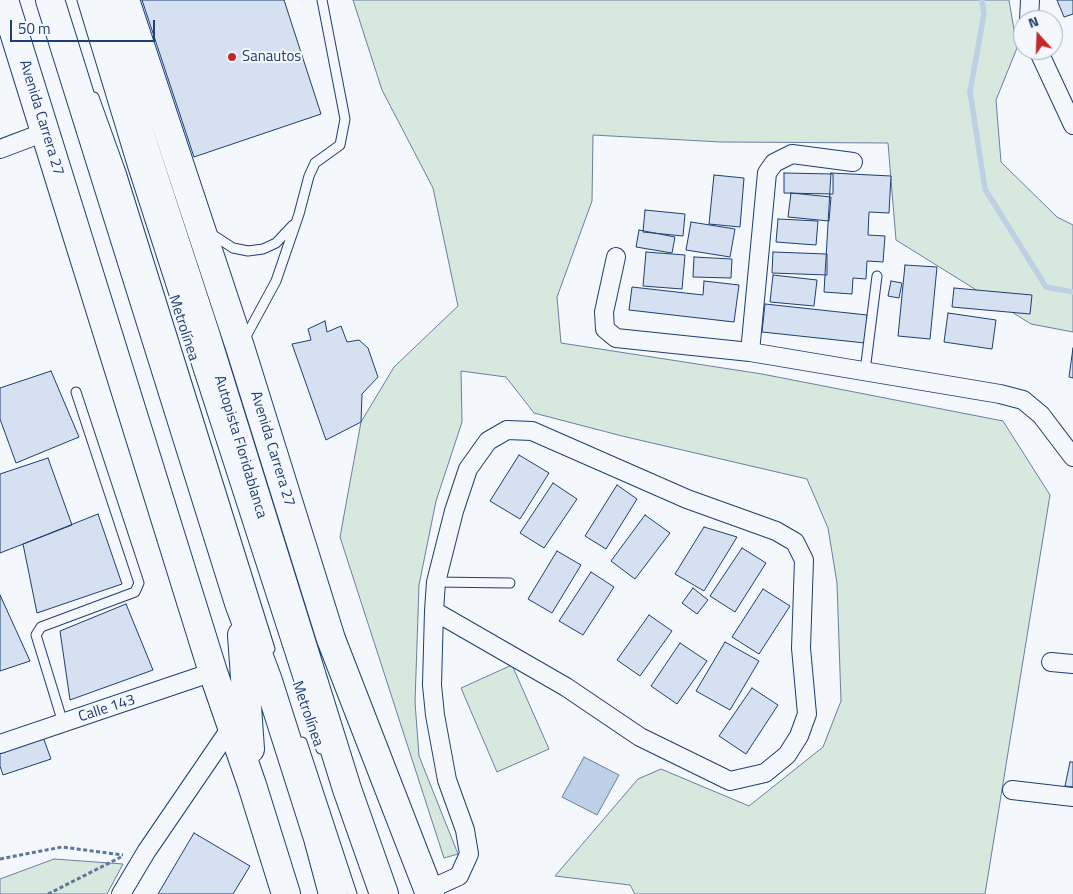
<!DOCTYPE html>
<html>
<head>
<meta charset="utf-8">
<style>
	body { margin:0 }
	#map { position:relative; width:1073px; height:894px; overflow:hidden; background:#f4f7fb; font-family:"Titillium Web",sans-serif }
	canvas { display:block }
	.north { position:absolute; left:1013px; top:10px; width:50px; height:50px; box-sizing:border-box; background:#f4f7fb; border:1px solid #9eadc5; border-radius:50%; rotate:340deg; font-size:14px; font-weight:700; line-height:20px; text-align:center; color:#1d3f73 }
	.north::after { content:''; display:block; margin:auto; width:18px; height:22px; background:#c62828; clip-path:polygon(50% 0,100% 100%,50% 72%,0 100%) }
	.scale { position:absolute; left:10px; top:20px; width:145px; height:22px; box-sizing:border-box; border:2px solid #1d3f73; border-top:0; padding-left:6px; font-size:15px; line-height:18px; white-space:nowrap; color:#1d3f73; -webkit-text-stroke:4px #f4f7fb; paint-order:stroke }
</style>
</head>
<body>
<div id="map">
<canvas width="1073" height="894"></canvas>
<div class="north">N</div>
<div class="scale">50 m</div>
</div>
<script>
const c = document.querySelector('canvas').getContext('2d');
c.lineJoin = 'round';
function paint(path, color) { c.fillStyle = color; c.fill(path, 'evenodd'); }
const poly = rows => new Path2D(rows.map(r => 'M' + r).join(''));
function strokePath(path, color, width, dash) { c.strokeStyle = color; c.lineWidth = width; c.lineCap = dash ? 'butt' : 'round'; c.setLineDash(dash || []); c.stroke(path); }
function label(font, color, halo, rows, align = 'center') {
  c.font = font + ' "Titillium Web",sans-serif'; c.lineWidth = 4; c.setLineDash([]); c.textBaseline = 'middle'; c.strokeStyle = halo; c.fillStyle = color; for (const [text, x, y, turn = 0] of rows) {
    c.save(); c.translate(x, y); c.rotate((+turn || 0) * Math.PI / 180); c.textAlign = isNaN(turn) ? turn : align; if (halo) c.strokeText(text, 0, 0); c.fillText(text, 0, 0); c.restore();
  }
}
const green = poly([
	[353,0,1009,0,1017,48,996,100,1001,162,1057,217,1073,225,1073,332,1031,324,896,240,888,143,721,142,593,135,592,201,557,297,561,343,762,374,1003,421,1050,495,985,894,635,894,630,885,555,876,638,779,661,769,749,806,823,747,841,701,837,583,828,528,807,479,622,436,534,413,506,377,461,371,462,422,436,501,419,585,415,702,419,756,458,854,444,858,340,537,361,422,394,367,458,306,433,188,382,90,353,0],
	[512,665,549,749,497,772,461,688,512,665],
	[54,859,123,864,107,894,0,894,0,879,54,859]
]);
paint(green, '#d7e8df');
strokePath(green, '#687fa3', 1);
const water = poly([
	[584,757,619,775,597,815,562,797,584,757]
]);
paint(water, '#bed0e5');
strokePath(water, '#687fa3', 1);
strokePath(poly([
	[982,0,984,14,970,92,985,189,1046,287,1073,292]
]), '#bed0e5', 5.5);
const building = poly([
	[142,0,284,0,321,114,194,157,142,0],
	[1057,0,1073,0,1073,14,1064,17,1057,0],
	[784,173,833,174,833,194,784,193,784,173],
	[831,173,891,176,889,213,869,212,868,235,885,236,883,262,867,261,866,279,853,278,852,294,824,292,831,173],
	[714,175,744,178,740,227,709,224,714,175],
	[791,193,831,197,829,221,788,217,791,193],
	[645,210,685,214,683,236,643,232,645,210],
	[778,219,818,221,816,245,776,242,778,219],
	[691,222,735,229,730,257,686,250,691,222],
	[639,230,675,237,672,253,636,247,639,230],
	[646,252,685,255,682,289,643,286,646,252],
	[773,252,827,254,827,275,772,273,773,252],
	[694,257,732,259,731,278,693,277,694,257],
	[905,265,937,267,930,339,898,336,905,265],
	[773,275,817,280,814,306,770,302,773,275],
	[704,281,739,285,734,322,629,310,632,287,703,295,704,281],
	[891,281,902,283,899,298,888,296,891,281],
	[954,288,1032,295,1030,314,952,307,954,288],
	[765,304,867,315,865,343,762,332,765,304],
	[948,313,996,320,992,349,944,342,948,313],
	[325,321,327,332,341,326,347,342,359,340,368,348,378,377,362,394,361,422,326,440,292,344,311,340,308,329,325,321],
	[1073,348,1073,378,1069,377,1073,348],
	[51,371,79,437,16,463,0,419,0,388,51,371],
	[519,455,549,473,520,519,490,501,519,455],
	[48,458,72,525,0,553,0,474,48,458],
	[553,483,577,499,544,548,520,533,553,483],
	[617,485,637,499,606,549,585,536,617,485],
	[98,514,122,584,37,613,23,544,98,514],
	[645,515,670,533,635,579,611,561,645,515],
	[704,527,737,537,704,591,675,574,704,527],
	[742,548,766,563,735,612,710,596,742,548],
	[557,551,581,565,552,613,528,599,557,551],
	[591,572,614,587,583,635,559,621,591,572],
	[693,588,708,600,697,614,682,603,693,588],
	[763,589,790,606,759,654,732,637,763,589],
	[0,595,30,661,0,671,0,595],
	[126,604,153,670,70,700,60,631,126,604],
	[649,615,672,631,640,676,617,660,649,615],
	[725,642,759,661,730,710,696,691,725,642],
	[680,643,707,661,677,704,651,686,680,643],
	[752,688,778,705,746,754,719,736,752,688],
	[43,737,51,759,3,775,0,766,0,751,43,737],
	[1070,762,1073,762,1073,787,1065,786,1070,762],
	[194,833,250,866,233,894,158,894,194,833]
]);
paint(building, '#d5e0f0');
strokePath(building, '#1d3f73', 1);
const lane = poly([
	[82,0,133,168,321,749],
	[94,97,121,172,270,649],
	[210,233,233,248,248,251,263,249,276,243,293,225],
	[244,340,276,281,299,214,309,176,315,163,340,145,345,119,322,0],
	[865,371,877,276],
	[436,582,510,583],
	[63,723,36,635,41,627,135,592,139,583,76,392],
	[302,742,352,894]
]);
const street = poly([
	[1029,20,1030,0],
	[1038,50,1073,125],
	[0,149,45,132],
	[616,257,604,312,605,329,616,338,750,352,1000,394,1023,400,1041,415,1073,457],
	[750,352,767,173,774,163,792,154,853,162],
	[1051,662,1073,664],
	[0,744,213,672],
	[1012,790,1073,797],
	[428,890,459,876,469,854,465,830,447,780,435,715,432,685,434,611,436,582,454,511,468,469,488,441,507,430,532,431,687,499,776,531,795,542,804,560,801,648,807,714,799,736,787,755,765,773,730,781,640,737,566,687,434,611],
	[121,894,146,852,232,726]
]);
const highway = poly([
	[4,0,213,672,252,785,286,894],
	[50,0,239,603,268,681,318,838,333,894],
	[96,0,204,330,347,789,384,894],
	[125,0,240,347,331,639,430,894],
	[242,635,250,749]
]);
strokePath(lane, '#1d3f73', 11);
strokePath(street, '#1d3f73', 20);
strokePath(highway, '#1d3f73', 30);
strokePath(poly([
	[0,859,62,847,123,855],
	[48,894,121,857]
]), '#5e769c', 3, [4, 2.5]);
strokePath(lane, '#f4f7fb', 9);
strokePath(street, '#f4f7fb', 18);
strokePath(highway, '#f4f7fb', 28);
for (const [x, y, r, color] of [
	[232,57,5,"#c62828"]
]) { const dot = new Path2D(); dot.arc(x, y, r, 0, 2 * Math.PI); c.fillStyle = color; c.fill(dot); strokePath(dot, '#f4f7fb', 2); }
label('15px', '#1d3f73', '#f4f7fb', [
	["Sanautos",242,57]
], 'left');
label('15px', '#1d3f73', '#f4f7fb', [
	["Avenida Carrera 27",41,118,73],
	["Metrolínea",183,328,72],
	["Autopista Floridablanca",240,447,73],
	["Avenida Carrera 27",272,449,73],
	["Calle 143",107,709,-18],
	["Metrolínea",307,714,71]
]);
</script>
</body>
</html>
